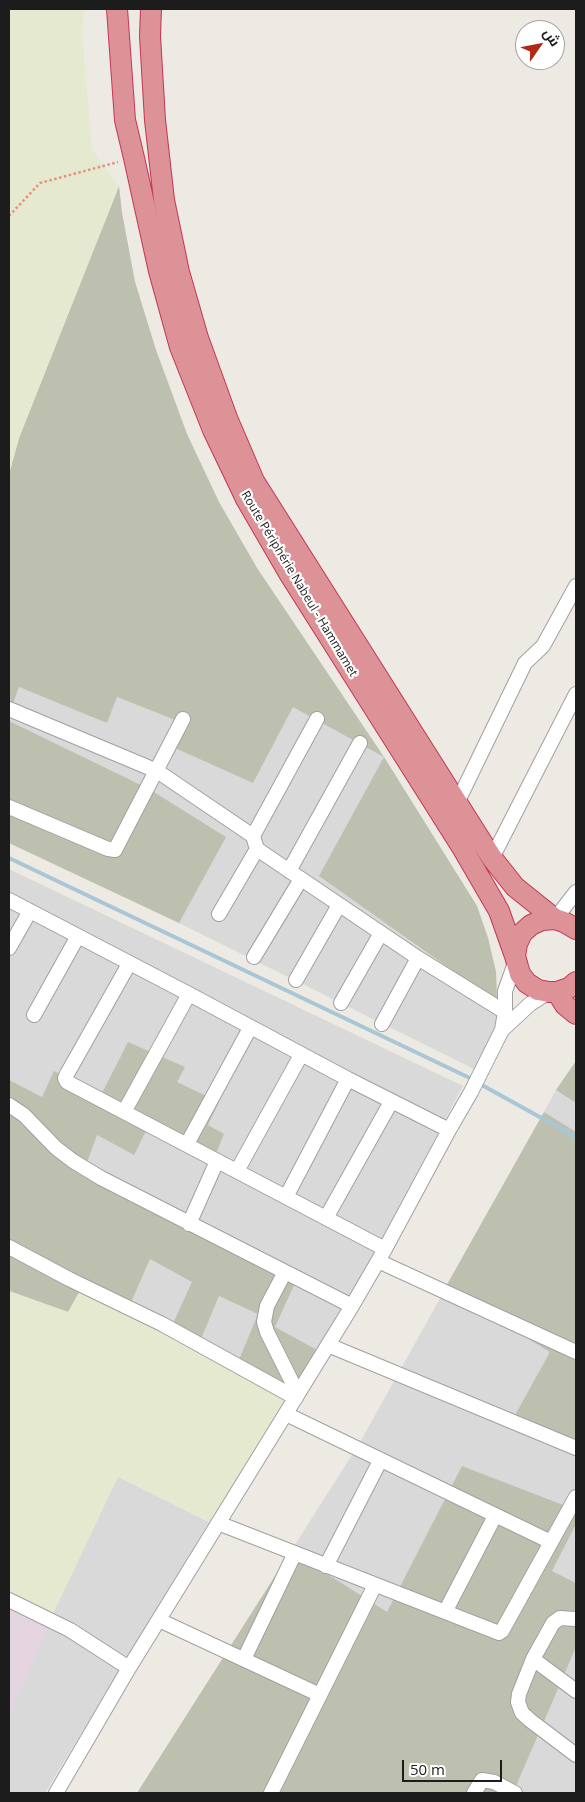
<!DOCTYPE html>
<html>
<head>
<meta charset="utf-8">
<style>
	body { margin:0 }
	#map { position:relative; width:585px; height:1802px; overflow:hidden; background:#eceae3; font-family:"Open Sans",Cairo,sans-serif }
	canvas { display:block }
	.frame { position:absolute; inset:0; border:10px solid #1c1c1c; pointer-events:none }
	.north { position:absolute; left:515px; top:20px; width:50px; height:50px; box-sizing:border-box; background:#fff; border:1px solid #a4a4a4; border-radius:50%; rotate:57deg; font-size:14px; font-weight:700; line-height:20px; text-align:center; color:#1c1c1c }
	.north::after { content:''; display:block; margin:auto; width:18px; height:22px; background:#b32815; clip-path:polygon(50% 0,100% 100%,50% 72%,0 100%) }
	.scale { position:absolute; left:402px; top:1760px; width:100px; height:22px; box-sizing:border-box; border:2px solid #1c1c1c; border-top:0; padding-left:6px; font-size:15px; line-height:18px; white-space:nowrap; color:#1c1c1c; -webkit-text-stroke:4px #fff; paint-order:stroke }
</style>
</head>
<body>
<div id="map">
<canvas width="585" height="1802"></canvas>
<div class="frame"></div>
<div class="north">ش</div>
<div class="scale">50 m</div>
</div>
<script>
const c = document.querySelector('canvas').getContext('2d');
c.lineJoin = 'round';
function paint(path, color) { c.fillStyle = color; c.fill(path, 'evenodd'); }
const poly = rows => new Path2D(rows.map(r => 'M' + r).join(''));
function strokePath(path, color, width, dash) { c.strokeStyle = color; c.lineWidth = width; c.lineCap = dash ? 'butt' : 'round'; c.setLineDash(dash || []); c.stroke(path); }
function label(font, color, halo, rows, align = 'center') {
  c.font = font + ' "Open Sans",sans-serif'; c.lineWidth = 4.5; c.setLineDash([]); c.textBaseline = 'middle'; c.strokeStyle = halo; c.fillStyle = color; for (const [text, x, y, turn = 0] of rows) {
    c.save(); c.translate(x, y); c.rotate((+turn || 0) * Math.PI / 180); c.textAlign = isNaN(turn) ? turn : align; if (halo) c.strokeText(text, 0, 0); c.fillText(text, 0, 0); c.restore();
  }
}
paint(poly([
	[119,186,122,213,135,282,156,350,187,434,219,502,257,568,384,757,477,906,488,938,496,972,497,1002,497,1025,474,1069,179,923,9,843,9,474,19,438],
	[9,869,463,1086,295,1401,68,1312,9,1291],
	[576,1061,576,1793,137,1793,359,1444,556,1090],
	[118,1476,209,1522,45,1793,9,1793,9,1594,53,1613]
]), '#dad9d9');
paint(poly([
	[9,1594,53,1614,9,1717]
]), '#e5d5e0');
paint(poly([
	[119,186,122,213,135,282,156,350,187,434,219,502,257,568,384,757,477,906,488,938,496,972,497,1002,319,876,384,757,293,707,253,783,175,748,188,725,117,697,107,723,19,687,9,715,9,474,19,438],
	[9,721,149,789,226,837,179,923,9,843],
	[128,1042,185,1067,177,1082,219,1102,208,1125,224,1134,215,1156,151,1121,134,1155,97,1135,86,1165,300,1272,275,1327,321,1352,295,1401,236,1367,258,1314,219,1296,198,1346,170,1330,192,1282,150,1259,129,1307,81,1289,68,1312,9,1291,9,1080,42,1097,54,1071,101,1095],
	[576,1061,576,1103,556,1090],
	[544,1112,576,1132,576,1442,514,1417,550,1352,445,1288],
	[462,1466,576,1510,576,1524,552,1571,576,1583,576,1647,513,1793,137,1793,291,1551,387,1612]
]), '#bec0af');
paint(poly([
	[9,9,84,9,82,33,92,149,119,186,19,438,9,474],
	[81,1289,295,1401,209,1522,118,1477,53,1614,9,1594,9,1291,68,1312]
]), '#e4e9d0');
strokePath(poly([
	[9,858,474,1080],
	[480,1084,576,1137]
]), '#a8c6d6', 4);
const minor = poly([
	[9,709,157,771,253,836,257,849,418,958,505,1012],
	[457,803,525,663,543,646,576,586],
	[9,807,108,849,115,850,183,719],
	[253,836,317,719],
	[492,858,576,694],
	[289,871,360,743],
	[9,900,189,994,348,1079,449,1130],
	[219,914,257,849],
	[555,919,576,892],
	[9,948,30,911],
	[254,957,301,879],
	[129,964,67,1074,65,1078,67,1082,385,1249],
	[296,980,339,905],
	[341,1003,381,933],
	[34,1015,78,936],
	[382,1024,418,958],
	[502,1030,530,1004,549,992],
	[9,1105,24,1115,56,1148,73,1161,101,1178,352,1306],
	[124,1112,189,994],
	[187,1144,250,1028],
	[237,1171,301,1055],
	[286,1197,348,1079],
	[326,1218,391,1102],
	[189,1224,217,1161],
	[9,1247,69,1279,162,1324,296,1398],
	[378,1261,576,1352],
	[285,1272,267,1306,264,1322,267,1332,298,1394],
	[328,1345,576,1448],
	[286,1414,551,1542],
	[218,1523,499,1633,502,1631,576,1497],
	[326,1566,380,1461],
	[9,1600,70,1630,129,1668],
	[445,1612,495,1516],
	[575,1619,560,1618,553,1623,533,1659,519,1694,518,1702,522,1713,531,1721,576,1755],
	[159,1620,320,1695],
	[244,1659,295,1553],
	[533,1659,576,1691],
	[56,1793,129,1668,352,1306,385,1249,449,1130,471,1092,502,1030,505,1012,505,991,515,963],
	[271,1793,375,1585],
	[474,1793,482,1780,494,1782,515,1793]
]);
const highway = poly([
	[117,9,125,120,134,158,159,271,180,347,213,430,246,499,290,575,463,849,499,911,515,956],
	[151,9,150,36,155,120,164,200,179,272,198,338,227,418,254,481,492,858,515,887,555,919],
	[576,929,564,922,555,919,542,920,531,925,522,933,517,944,515,956,520,974,527,983,538,990,549,992,557,992,569,988,576,982],
	[557,992,565,1005,576,1014]
]);
strokePath(minor, '#a0a0a0', 16);
strokePath(highway, '#c43656', 22);
strokePath(poly([
	[9,216,40,183,118,162]
]), '#ea9076', 2.5, [2.5, 2.5]);
strokePath(minor, '#fff', 14);
strokePath(highway, '#dc9297', 20);
label('12px', '#1c1c1c', '#fff', [
	["Route Périphérie Nabeul - Hammamet",299,584,59]
]);
</script>
</body>
</html>
